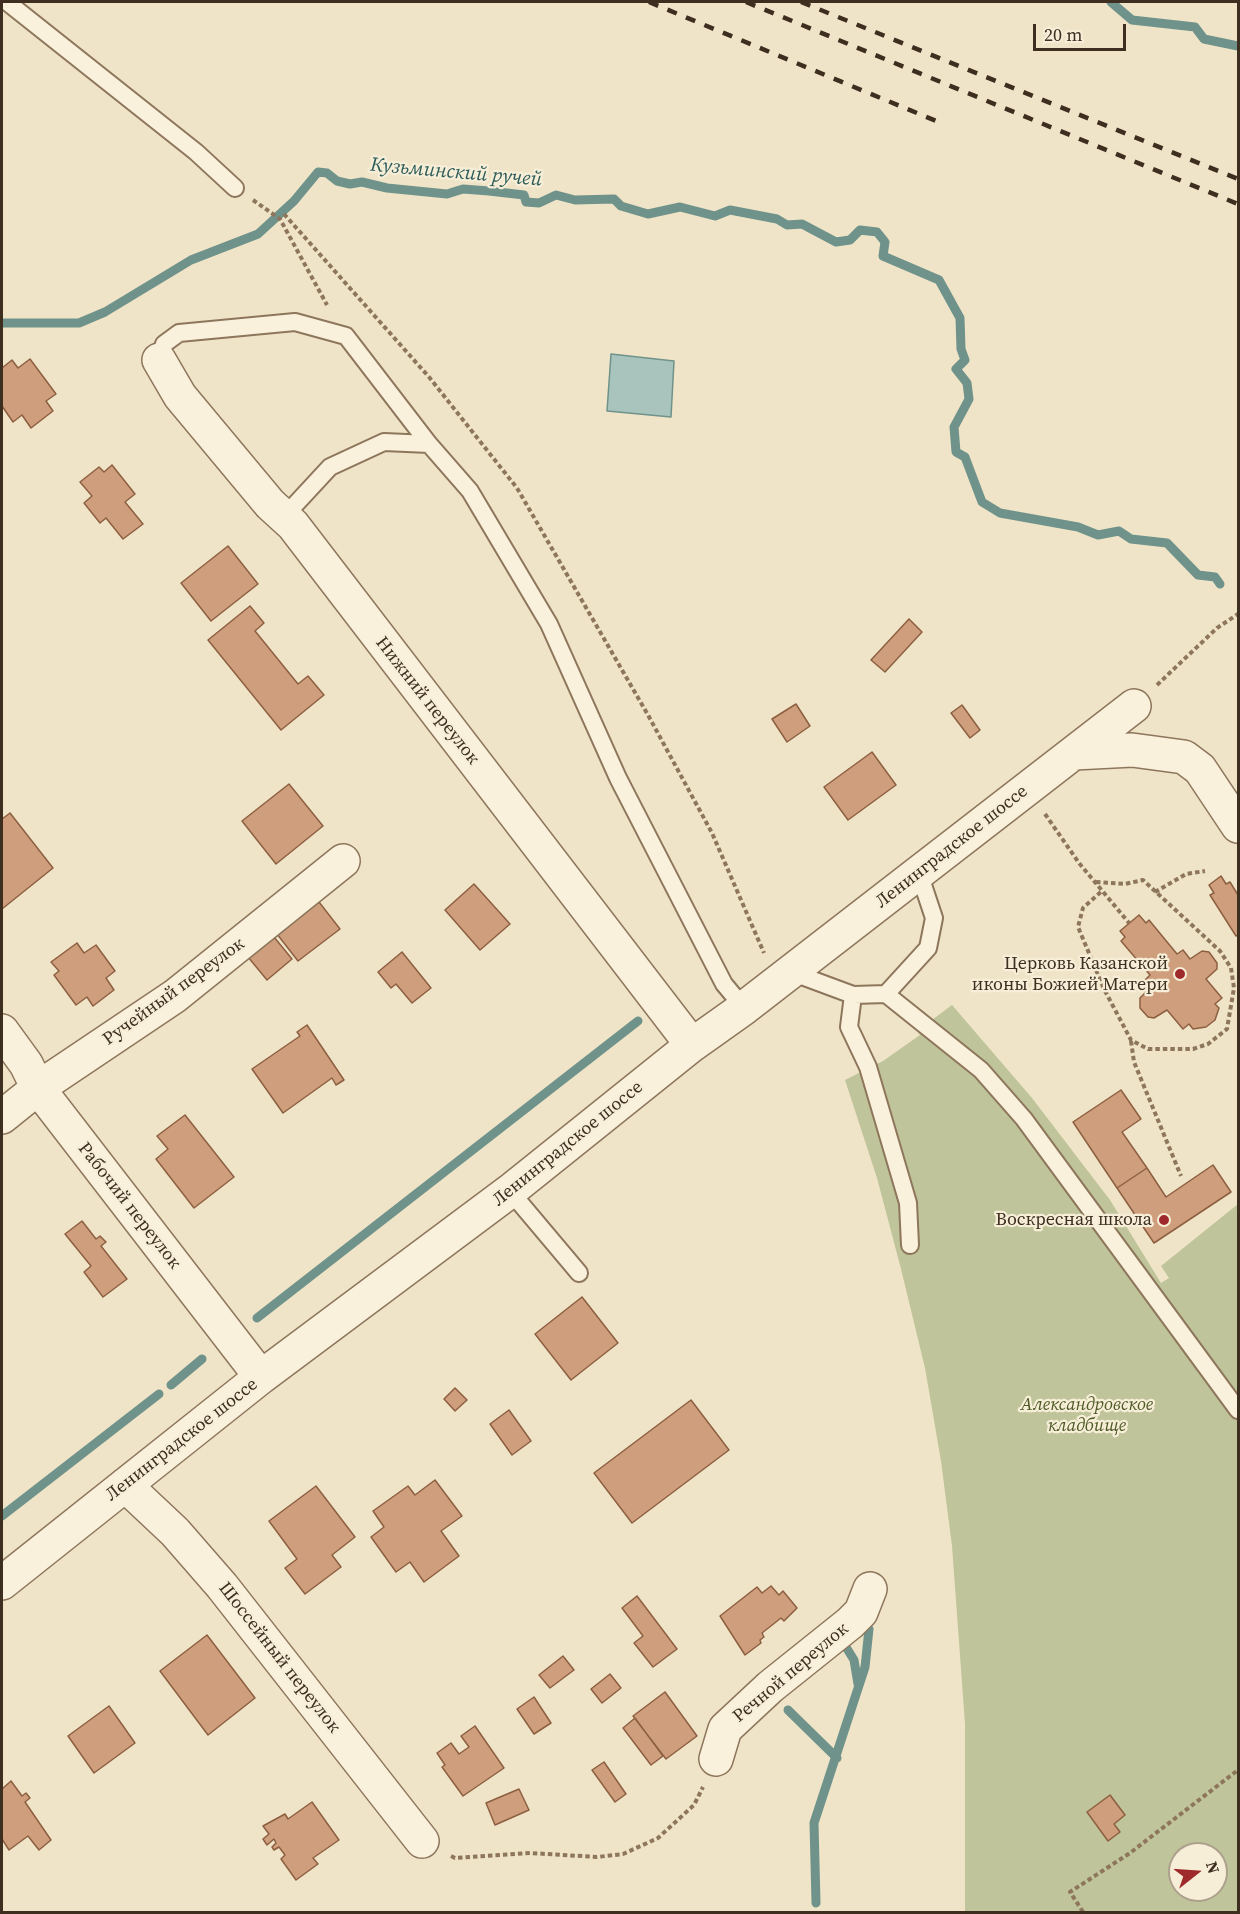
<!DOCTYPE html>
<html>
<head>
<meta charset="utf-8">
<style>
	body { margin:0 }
	#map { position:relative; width:1240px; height:1914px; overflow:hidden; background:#f0e4c8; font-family:"Source Serif 4",serif }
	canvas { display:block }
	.frame { position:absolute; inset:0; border:3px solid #3d2e20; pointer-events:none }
	.north { position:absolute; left:1168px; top:1842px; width:60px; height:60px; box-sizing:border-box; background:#f7eed8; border:2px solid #ada18e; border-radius:50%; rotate:73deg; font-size:16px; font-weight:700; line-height:24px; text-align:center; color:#3d2e20 }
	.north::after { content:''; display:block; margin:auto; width:21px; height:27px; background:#9e2a2b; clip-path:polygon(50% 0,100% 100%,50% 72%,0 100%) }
	.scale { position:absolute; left:1033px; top:24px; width:93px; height:27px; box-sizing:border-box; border:3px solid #3d2e20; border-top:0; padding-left:8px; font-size:18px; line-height:21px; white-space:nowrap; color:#3d2e20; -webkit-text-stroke:4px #f7eed8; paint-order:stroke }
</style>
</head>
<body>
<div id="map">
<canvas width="1240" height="1914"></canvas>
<div class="frame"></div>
<div class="north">N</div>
<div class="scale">20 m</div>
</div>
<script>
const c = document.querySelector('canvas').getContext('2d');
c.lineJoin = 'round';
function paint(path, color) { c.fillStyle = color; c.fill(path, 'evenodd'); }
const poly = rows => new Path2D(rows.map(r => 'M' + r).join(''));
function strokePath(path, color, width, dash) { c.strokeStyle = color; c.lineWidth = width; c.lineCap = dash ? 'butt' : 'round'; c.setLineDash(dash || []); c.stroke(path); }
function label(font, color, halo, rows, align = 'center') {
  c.font = font + ' "Source Serif 4",serif'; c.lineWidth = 4.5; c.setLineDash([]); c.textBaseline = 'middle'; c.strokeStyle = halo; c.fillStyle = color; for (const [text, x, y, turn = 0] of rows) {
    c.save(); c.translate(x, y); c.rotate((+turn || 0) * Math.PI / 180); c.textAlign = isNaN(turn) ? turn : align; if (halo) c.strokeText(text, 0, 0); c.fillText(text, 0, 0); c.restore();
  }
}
paint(poly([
	[952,1005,1032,1098,1110,1200,1161,1283,1169,1278,1161,1266,1238,1204,1238,1912,965,1912,965,1724,952,1546,941,1461,925,1368,901,1269,877,1178,845,1080,883,1061,920,1035,917,1031],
	[1180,1854,1216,1854,1216,1890,1180,1890]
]), '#bfc49a');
const water = poly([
	[611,354,674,361,671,417,607,411,611,354]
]);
paint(water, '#a9c4bc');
strokePath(water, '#6f938a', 1.5);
strokePath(poly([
	[1111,2,1132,20,1195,27,1204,39,1238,46],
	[2,323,79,323,105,312,191,260,258,234,294,201,318,172,327,173,337,181,350,184,362,182,387,188,447,194,463,189,489,191,524,195,526,202,539,203,556,195,575,200,614,199,621,206,648,214,680,207,715,216,730,210,777,219,787,225,802,224,836,242,850,240,860,230,877,232,885,242,883,256,939,280,960,318,961,349,965,360,956,369,967,383,969,399,954,427,956,452,965,457,982,502,1000,513,1078,527,1098,535,1119,531,1131,539,1167,543,1198,575,1215,577,1220,584],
	[257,1318,638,1021],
	[171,1385,202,1359],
	[2,1516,159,1394],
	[846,1647,854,1660,858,1684],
	[788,1710,837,1758],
	[816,1903,814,1823,865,1667,869,1629]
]), '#6f938a', 9);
const building = poly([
	[30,359,56,394,46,401,53,411,31,428,22,415,13,422,2,406,2,368,12,360,18,368,30,359],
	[112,465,135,494,125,502,143,524,123,539,106,518,100,523,84,503,92,496,80,482,99,467,104,472,112,465],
	[228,546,258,584,211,621,181,583,228,546],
	[250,606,264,623,255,631,298,684,308,676,324,695,281,730,208,640,250,606],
	[909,619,922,632,885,672,871,660,909,619],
	[796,704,810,726,787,742,772,719,796,704],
	[962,705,980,730,970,738,951,713,962,705],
	[872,752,896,785,848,820,824,787,872,752],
	[289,784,323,826,276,864,242,821,289,784],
	[10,813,53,868,2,909,2,819,10,813],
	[1221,876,1226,884,1230,882,1238,895,1238,935,1236,936,1210,895,1214,893,1209,885,1221,876],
	[474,884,510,924,480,950,445,910,474,884],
	[319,902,340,929,298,961,277,934,319,902],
	[1139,915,1146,923,1149,920,1177,954,1183,950,1190,959,1202,951,1209,952,1217,963,1217,969,1206,979,1222,998,1215,1004,1219,1008,1215,1020,1206,1027,1193,1029,1189,1024,1183,1029,1167,1010,1154,1018,1148,1017,1140,1008,1140,998,1150,988,1144,981,1150,975,1121,941,1125,937,1120,931,1139,915],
	[274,937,292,959,267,980,248,957,274,937],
	[77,943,84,953,96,945,115,971,106,978,114,990,93,1006,87,997,76,1005,54,975,59,971,51,962,77,943],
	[402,952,431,988,412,1003,396,984,391,988,378,972,402,952],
	[307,1025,344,1080,336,1085,332,1078,283,1113,252,1069,300,1036,297,1032,307,1025],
	[1121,1090,1141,1119,1122,1132,1147,1168,1117,1188,1073,1122,1121,1090],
	[185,1115,234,1177,194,1208,156,1159,168,1149,157,1136,185,1115],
	[1213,1165,1231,1192,1154,1243,1117,1188,1147,1168,1166,1197,1213,1165],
	[82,1221,96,1239,100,1236,106,1242,101,1246,127,1279,103,1297,84,1272,91,1266,65,1234,82,1221],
	[582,1297,618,1343,571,1380,535,1334,582,1297],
	[455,1388,467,1400,455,1411,444,1399,455,1388],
	[691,1400,729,1450,632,1523,594,1473,691,1400],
	[509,1410,531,1441,512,1455,490,1424,509,1410],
	[435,1480,462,1516,441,1531,459,1556,424,1582,410,1562,396,1572,371,1537,384,1527,373,1511,408,1486,415,1495,435,1480],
	[316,1486,355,1537,332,1555,341,1567,305,1594,285,1568,297,1559,269,1521,316,1486],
	[771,1586,779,1595,783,1591,797,1608,784,1621,781,1618,762,1633,764,1637,760,1640,761,1643,745,1655,720,1616,757,1587,762,1593,771,1586],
	[637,1596,677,1649,653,1667,634,1643,643,1636,622,1608,637,1596],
	[207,1635,255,1698,208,1735,160,1671,207,1635],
	[563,1656,574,1670,550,1688,539,1675,563,1656],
	[610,1674,621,1688,602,1703,591,1689,610,1674],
	[665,1692,697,1736,666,1759,633,1716,665,1692],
	[534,1697,551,1723,534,1734,517,1709,534,1697],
	[109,1706,135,1743,94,1773,68,1736,109,1706],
	[635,1718,663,1756,651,1765,623,1728,635,1718],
	[475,1726,504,1768,463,1796,442,1767,445,1765,437,1753,451,1743,459,1754,469,1747,461,1736,475,1726],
	[604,1762,626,1794,615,1802,592,1770,604,1762],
	[11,1781,22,1796,26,1793,30,1798,25,1802,51,1840,39,1850,28,1836,9,1850,2,1839,2,1789,11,1781],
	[519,1789,529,1810,495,1825,486,1803,519,1789],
	[1110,1795,1125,1815,1114,1824,1120,1832,1108,1841,1087,1812,1110,1795],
	[312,1802,339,1840,313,1858,318,1864,296,1880,281,1859,285,1855,279,1847,274,1850,272,1847,276,1843,274,1839,267,1845,263,1839,269,1834,263,1826,285,1814,288,1819,312,1802]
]);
paint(building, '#cf9f7d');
strokePath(building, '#8d5f41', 1.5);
const service = poly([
	[7,2,196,152,235,188],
	[159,360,164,344,179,333,295,322,346,336,429,444,470,491,549,624,618,778,724,984,744,1008],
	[293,524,292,508,330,467,384,442,429,444],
	[791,972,853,995,886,994,981,1070,1024,1119,1238,1410],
	[886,994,928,948,934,918,919,873],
	[853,995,849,1027,868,1067,908,1203,910,1245],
	[510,1191,579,1273]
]);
const minor = poly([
	[159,360,180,396,270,504,293,525,692,1045],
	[1074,753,1132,750,1184,757,1200,769,1238,826],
	[2,1031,26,1064,38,1088,261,1377],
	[2,1117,38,1088,175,996,343,861],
	[125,1485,175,1532,222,1586,422,1841],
	[2,1583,261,1377,510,1191,692,1045,744,1008,1134,706],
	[716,1759,725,1729,770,1687,850,1623,861,1612,870,1589]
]);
strokePath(service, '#8d765c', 20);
strokePath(minor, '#8d765c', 36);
strokePath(poly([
	[253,200,280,219,327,305],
	[284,214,429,377,517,488,648,715,712,833,764,953],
	[1157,685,1217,628,1238,614],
	[1045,814,1079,863,1129,923],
	[1096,882,1125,884,1143,880,1220,951,1231,968,1234,988,1227,1029,1208,1044,1193,1049,1148,1049,1131,1040,1104,989,1078,927,1083,908,1102,891],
	[1155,892,1186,874,1205,871],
	[1131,1041,1134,1062,1181,1176],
	[451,1856,455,1858,530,1853,597,1857,623,1854,658,1838,694,1805,703,1787],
	[1083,1912,1070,1892,1130,1853,1238,1770]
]), '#8d765c', 4, [4.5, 3]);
strokePath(service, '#faf1dc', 16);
strokePath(minor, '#faf1dc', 33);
strokePath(poly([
	[649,2,941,123],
	[746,2,1238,204],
	[801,2,1238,179]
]), '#3d2e20', 4.5, [10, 10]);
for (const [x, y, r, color] of [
	[1180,974,6,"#9e2a2b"],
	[1164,1220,6,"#9e2a2b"]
]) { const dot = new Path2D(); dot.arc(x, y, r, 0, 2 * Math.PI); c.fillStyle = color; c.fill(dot); strokePath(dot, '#f7eed8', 2); }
label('18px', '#3d2e20', '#f7eed8', [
	["Нижний переулок",427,701,52],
	["Ленинградское шоссе",952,847,-38],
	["Ручейный переулок",174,992,-36],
	["Ленинградское шоссе",568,1144,-39],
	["Рабочий переулок",129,1206,52],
	["Ленинградское шоссе",182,1440,-38],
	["Шоссейный переулок",279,1658,52],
	["Речной переулок",791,1673,-40]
]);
label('18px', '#3d2e20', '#f7eed8', [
	["Церковь Казанской",1168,964],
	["иконы Божией Матери",1168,985],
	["Воскресная школа",1152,1220]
], 'right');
label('italic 18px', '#4d5a26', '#f7eed8', [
	["Александровское",1087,1405],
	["кладбище",1087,1426]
]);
label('italic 20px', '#2f5d5a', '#f7eed8', [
	["Кузьминский ручей",456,173,5]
]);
</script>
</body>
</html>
